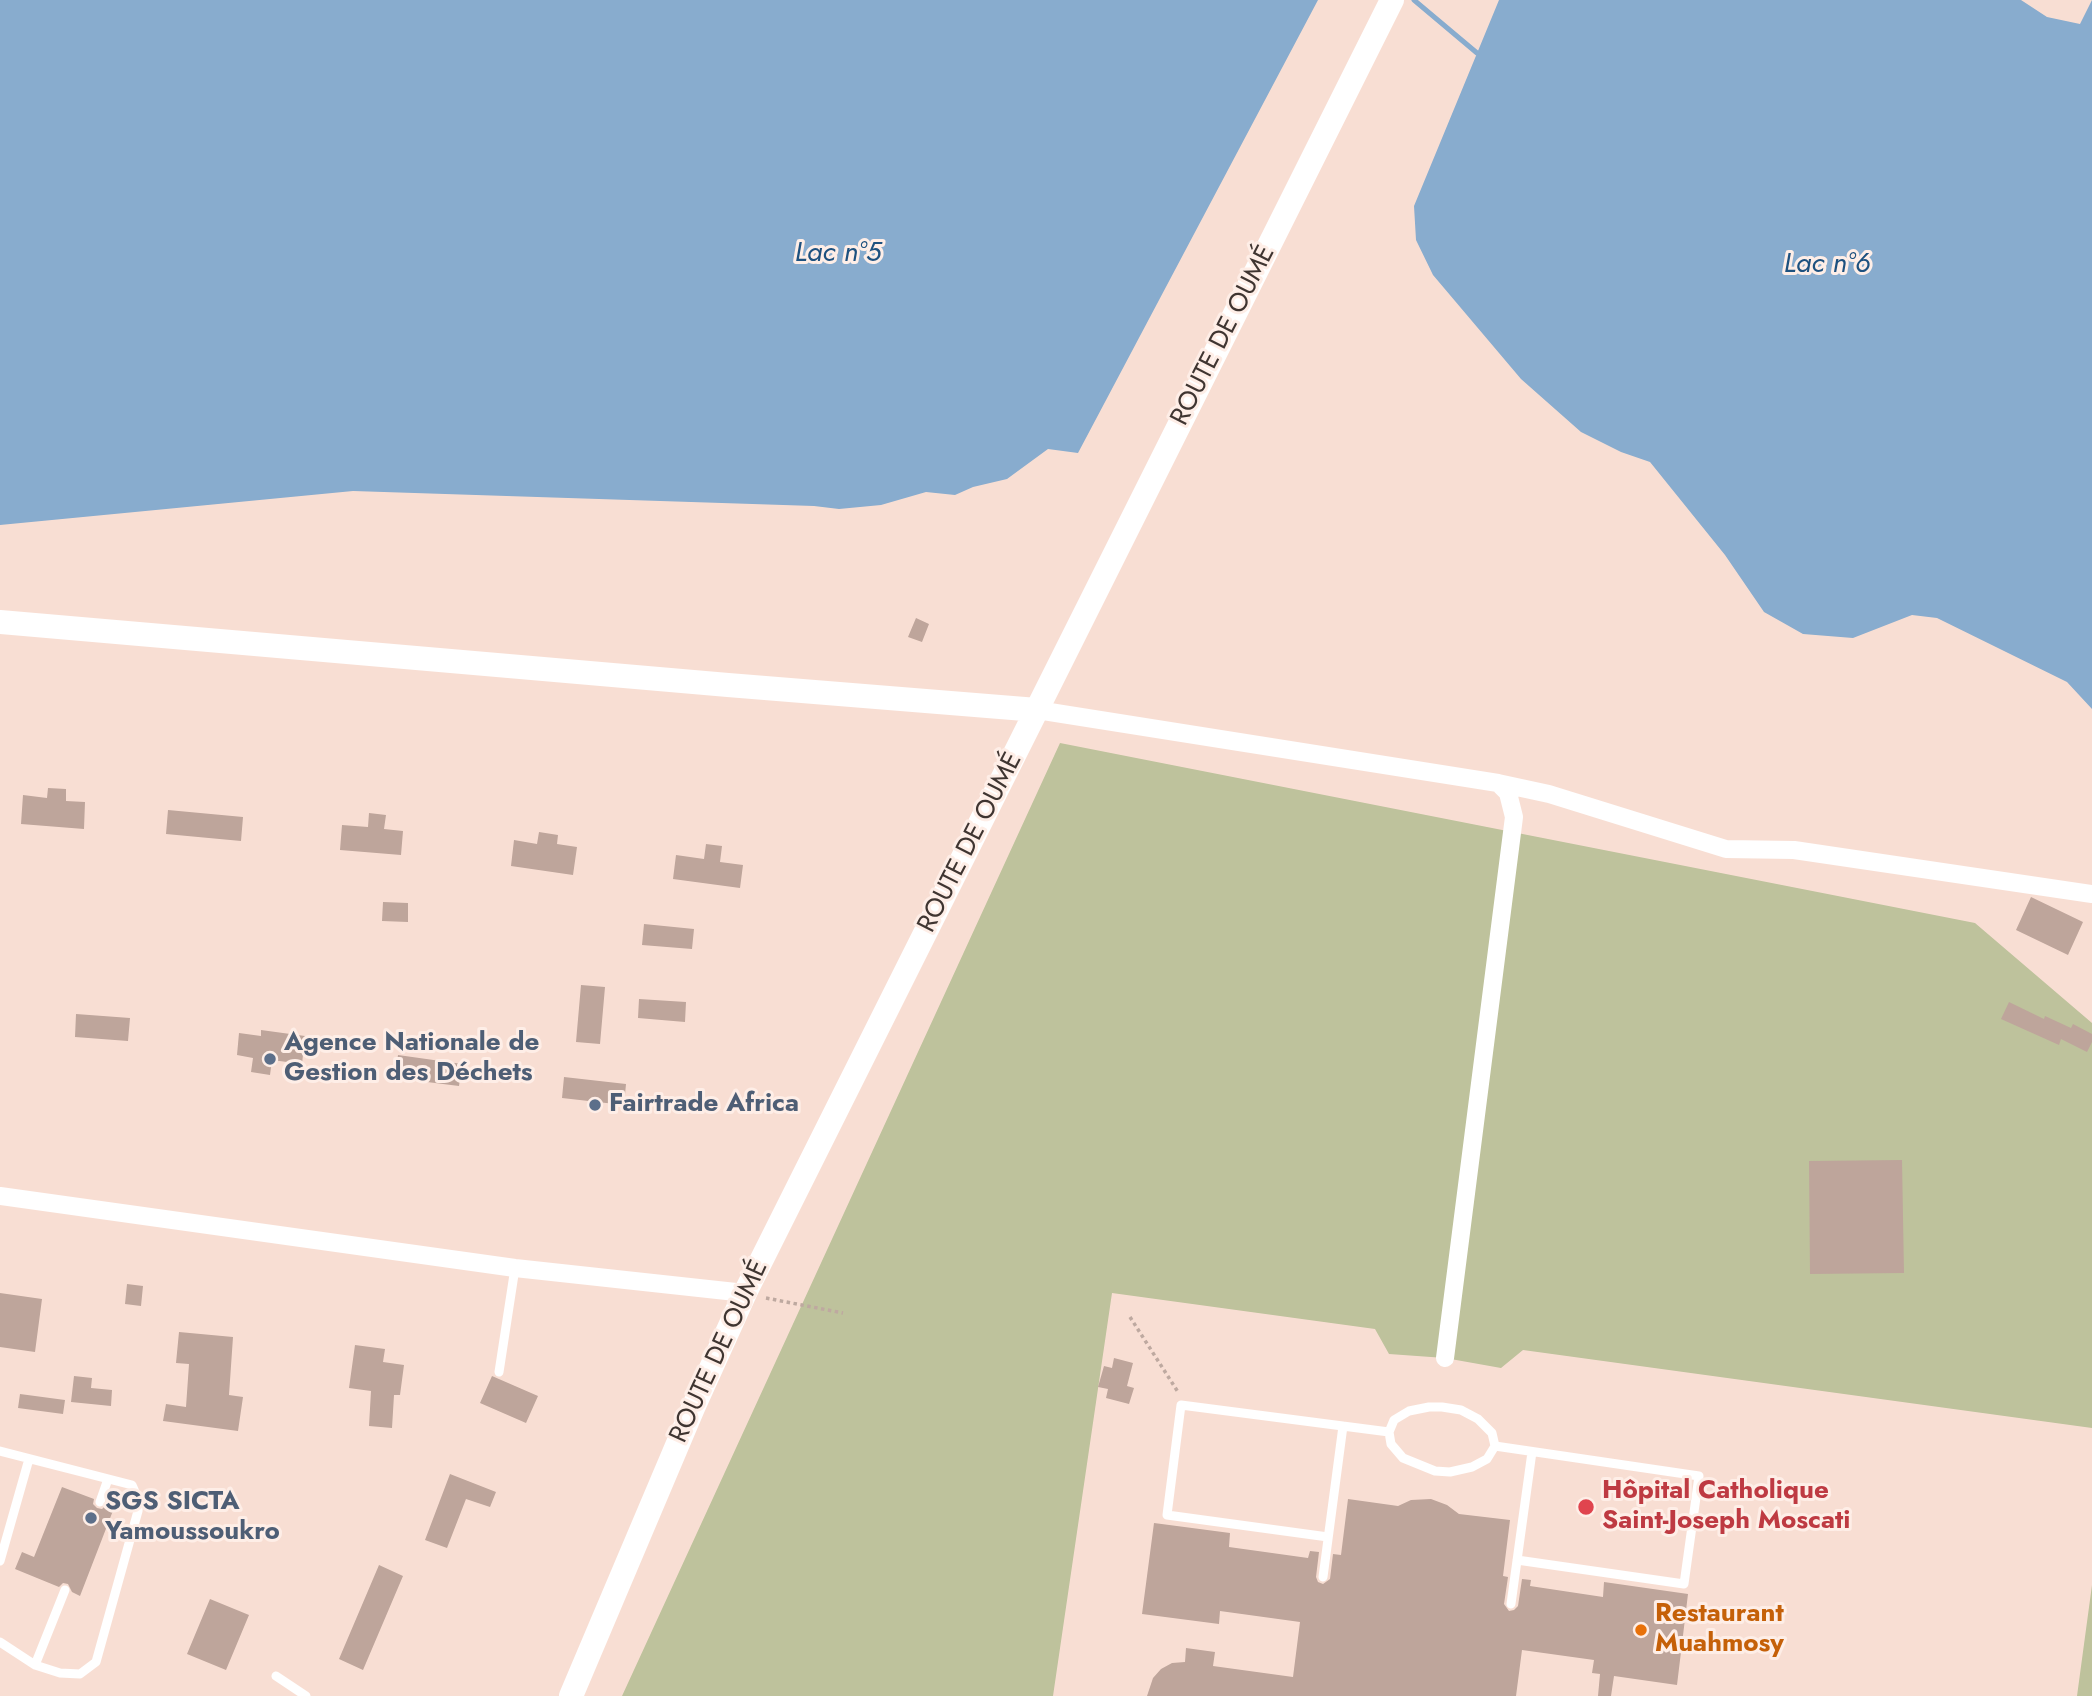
<!DOCTYPE html>
<html>
<head>
<meta charset="utf-8">
<style>
	body { margin:0 }
	canvas { display:block; background:#f8ded3 }
</style>
</head>
<body>
<canvas width="2092" height="1696"></canvas>
<script>
const c = document.querySelector('canvas').getContext('2d');
c.lineJoin = 'round';
function paint(path, color) { c.fillStyle = color; c.fill(path, 'evenodd'); }
const poly = rows => new Path2D(rows.map(r => 'M' + r).join(''));
function strokePath(path, color, width, dash) { c.strokeStyle = color; c.lineWidth = width; c.lineCap = dash ? 'butt' : 'round'; c.setLineDash(dash || []); c.stroke(path); }
function label(font, color, halo, rows, align = 'center') {
  c.font = font + ' Jost,sans-serif'; c.lineWidth = 6; c.setLineDash([]); c.textBaseline = 'middle'; c.strokeStyle = halo; c.fillStyle = color; for (const [text, x, y, turn = 0] of rows) {
    c.save(); c.translate(x, y); c.rotate((+turn || 0) * Math.PI / 180); c.textAlign = isNaN(turn) ? turn : align; if (halo) c.strokeText(text, 0, 0); c.fillText(text, 0, 0); c.restore();
  }
}
paint(poly([
	[1060,743,1975,923,2092,1023,2092,1428,1523,1350,1501,1368,1445,1358,1389,1354,1375,1329,1112,1293,1053,1696,622,1696],
	[2092,1585,2092,1696,2077,1696]
]), '#bec29c');
paint(poly([
	[0,0,1318,0,1078,453,1048,449,1007,479,973,487,955,495,926,492,881,505,839,509,814,506,353,491,0,525],
	[1499,0,2021,0,2047,17,2080,24,2092,0,2092,709,2067,682,1937,618,1912,615,1853,638,1803,634,1764,612,1725,555,1650,462,1621,452,1581,432,1521,379,1433,275,1416,240,1414,206]
]), '#88acce');
strokePath(poly([
	[1414,0,1477,53]
]), '#88acce', 5);
paint(poly([
	[916,618,929,624,922,642,908,637],
	[48,788,66,789,66,801,85,802,84,829,21,824,23,795,47,798],
	[168,810,243,817,241,841,166,834],
	[369,813,386,815,384,829,403,831,401,855,340,850,342,825,368,827],
	[539,832,558,835,557,844,577,847,573,875,511,866,514,840,537,844],
	[706,844,722,846,720,862,743,865,740,888,673,879,676,855,704,859],
	[2031,897,2083,922,2068,955,2016,930],
	[383,902,408,903,408,922,382,921],
	[644,924,694,929,692,949,642,945],
	[581,985,605,987,600,1044,576,1042],
	[639,999,686,1002,685,1022,638,1018],
	[2009,1002,2044,1019,2045,1016,2071,1028,2073,1024,2092,1034,2092,1042,2087,1052,2061,1039,2059,1045,2001,1019],
	[76,1014,130,1018,128,1041,75,1037],
	[261,1030,305,1036,302,1064,272,1060,270,1075,251,1072,253,1058,237,1055,239,1033,261,1036],
	[398,1055,462,1064,459,1086,395,1078],
	[564,1077,626,1084,624,1105,562,1098],
	[1902,1160,1904,1273,1810,1274,1809,1161],
	[127,1284,143,1286,141,1306,125,1304],
	[0,1293,42,1299,35,1352,0,1347],
	[179,1332,233,1337,229,1395,243,1397,238,1431,163,1421,166,1404,186,1407,189,1364,176,1363],
	[355,1345,385,1349,383,1362,404,1365,400,1395,394,1395,392,1428,369,1426,371,1391,349,1388],
	[1114,1358,1133,1363,1127,1386,1134,1388,1129,1404,1106,1398,1108,1389,1098,1387,1104,1366,1112,1368],
	[74,1376,92,1378,91,1388,112,1390,111,1406,71,1402],
	[492,1376,538,1396,526,1423,480,1403],
	[20,1394,65,1400,63,1414,18,1408],
	[450,1474,496,1492,490,1507,466,1499,447,1548,425,1540],
	[62,1487,94,1499,93,1504,97,1508,102,1509,107,1504,114,1508,80,1596,72,1592,68,1584,63,1583,59,1587,15,1569,22,1552,34,1557],
	[1348,1499,1398,1506,1411,1500,1431,1499,1447,1505,1459,1514,1510,1520,1503,1576,1508,1577,1504,1604,1509,1611,1514,1610,1518,1606,1522,1579,1531,1580,1530,1586,1603,1597,1604,1582,1688,1594,1677,1685,1614,1676,1611,1696,1598,1696,1600,1674,1592,1673,1594,1660,1522,1650,1516,1696,1147,1696,1153,1678,1161,1669,1172,1663,1185,1662,1186,1648,1215,1652,1213,1666,1293,1677,1300,1622,1220,1611,1219,1624,1142,1614,1154,1523,1230,1533,1229,1547,1308,1558,1310,1551,1319,1552,1316,1577,1318,1582,1323,1584,1330,1579,1333,1554,1341,1555],
	[379,1565,403,1576,363,1670,339,1659],
	[210,1599,249,1615,226,1670,187,1654]
]), '#bea59b');
strokePath(poly([
	[766,1298,843,1313],
	[1130,1317,1178,1392]
]), '#bea9a0', 3.5, [3.5, 3.5]);
strokePath(poly([
	[499,1372,515,1268],
	[1429,1407,1442,1407,1461,1410,1478,1419,1492,1433,1495,1446,1487,1459,1472,1467,1450,1472,1435,1471,1403,1458,1391,1444,1389,1432,1394,1420,1409,1411,1429,1407],
	[1495,1446,1699,1476,1684,1584,1517,1560],
	[0,1451,132,1485,139,1501,138,1511,96,1662,80,1674,60,1673,35,1665,0,1642],
	[100,1502,108,1479],
	[1328,1537,1167,1515,1181,1405,1389,1432],
	[0,1561,29,1459],
	[1323,1577,1343,1426],
	[1511,1604,1532,1452],
	[35,1665,65,1590],
	[276,1676,306,1696]
]), '#fff', 9);
strokePath(poly([
	[1037,710,1498,783,1508,793,1514,817,1445,1358],
	[1498,783,1549,794,1726,849,1794,850,2092,894],
	[0,1196,515,1268,745,1293]
]), '#fff', 18);
strokePath(poly([
	[0,622,728,685,1037,710],
	[571,1696,693,1408,745,1293,1392,0]
]), '#fff', 24);
for (const [x, y, r, color] of [
	[270,1059,7,"#5c6f8a"],
	[595,1105,7,"#5c6f8a"],
	[1586,1507,9,"#e0444e"],
	[91,1518,7,"#5c6f8a"],
	[1641,1630,7,"#e8710a"]
]) { const dot = new Path2D(); dot.arc(x, y, r, 0, 2 * Math.PI); c.fillStyle = color; c.fill(dot); strokePath(dot, '#feeee7', 2.5); }
label('26px', '#3f3531', '#feeee7', [
	["ROUTE DE OUMÉ",1224,336,-63],
	["ROUTE DE OUMÉ",971,843,-63],
	["ROUTE DE OUMÉ",720,1352,-65]
]);
label('bold 26px', '#4e5e75', '#feeee7', [
	["Agence Nationale de",284,1044],
	["Gestion des Déchets",284,1074],
	["Fairtrade Africa",609,1105],
	["SGS SICTA",105,1503],
	["Yamoussoukro",105,1533]
], 'left');
label('bold 26px', '#be3a42', '#feeee7', [
	["Hôpital Catholique",1602,1492],
	["Saint-Joseph Moscati",1602,1522]
], 'left');
label('bold 26px', '#c56008', '#feeee7', [
	["Restaurant",1655,1615],
	["Muahmosy",1655,1645]
], 'left');
label('italic 28px', '#1d517f', '#feeee7', [
	["Lac n°5",838,254],
	["Lac n°6",1827,265]
]);
</script>
</body>
</html>
